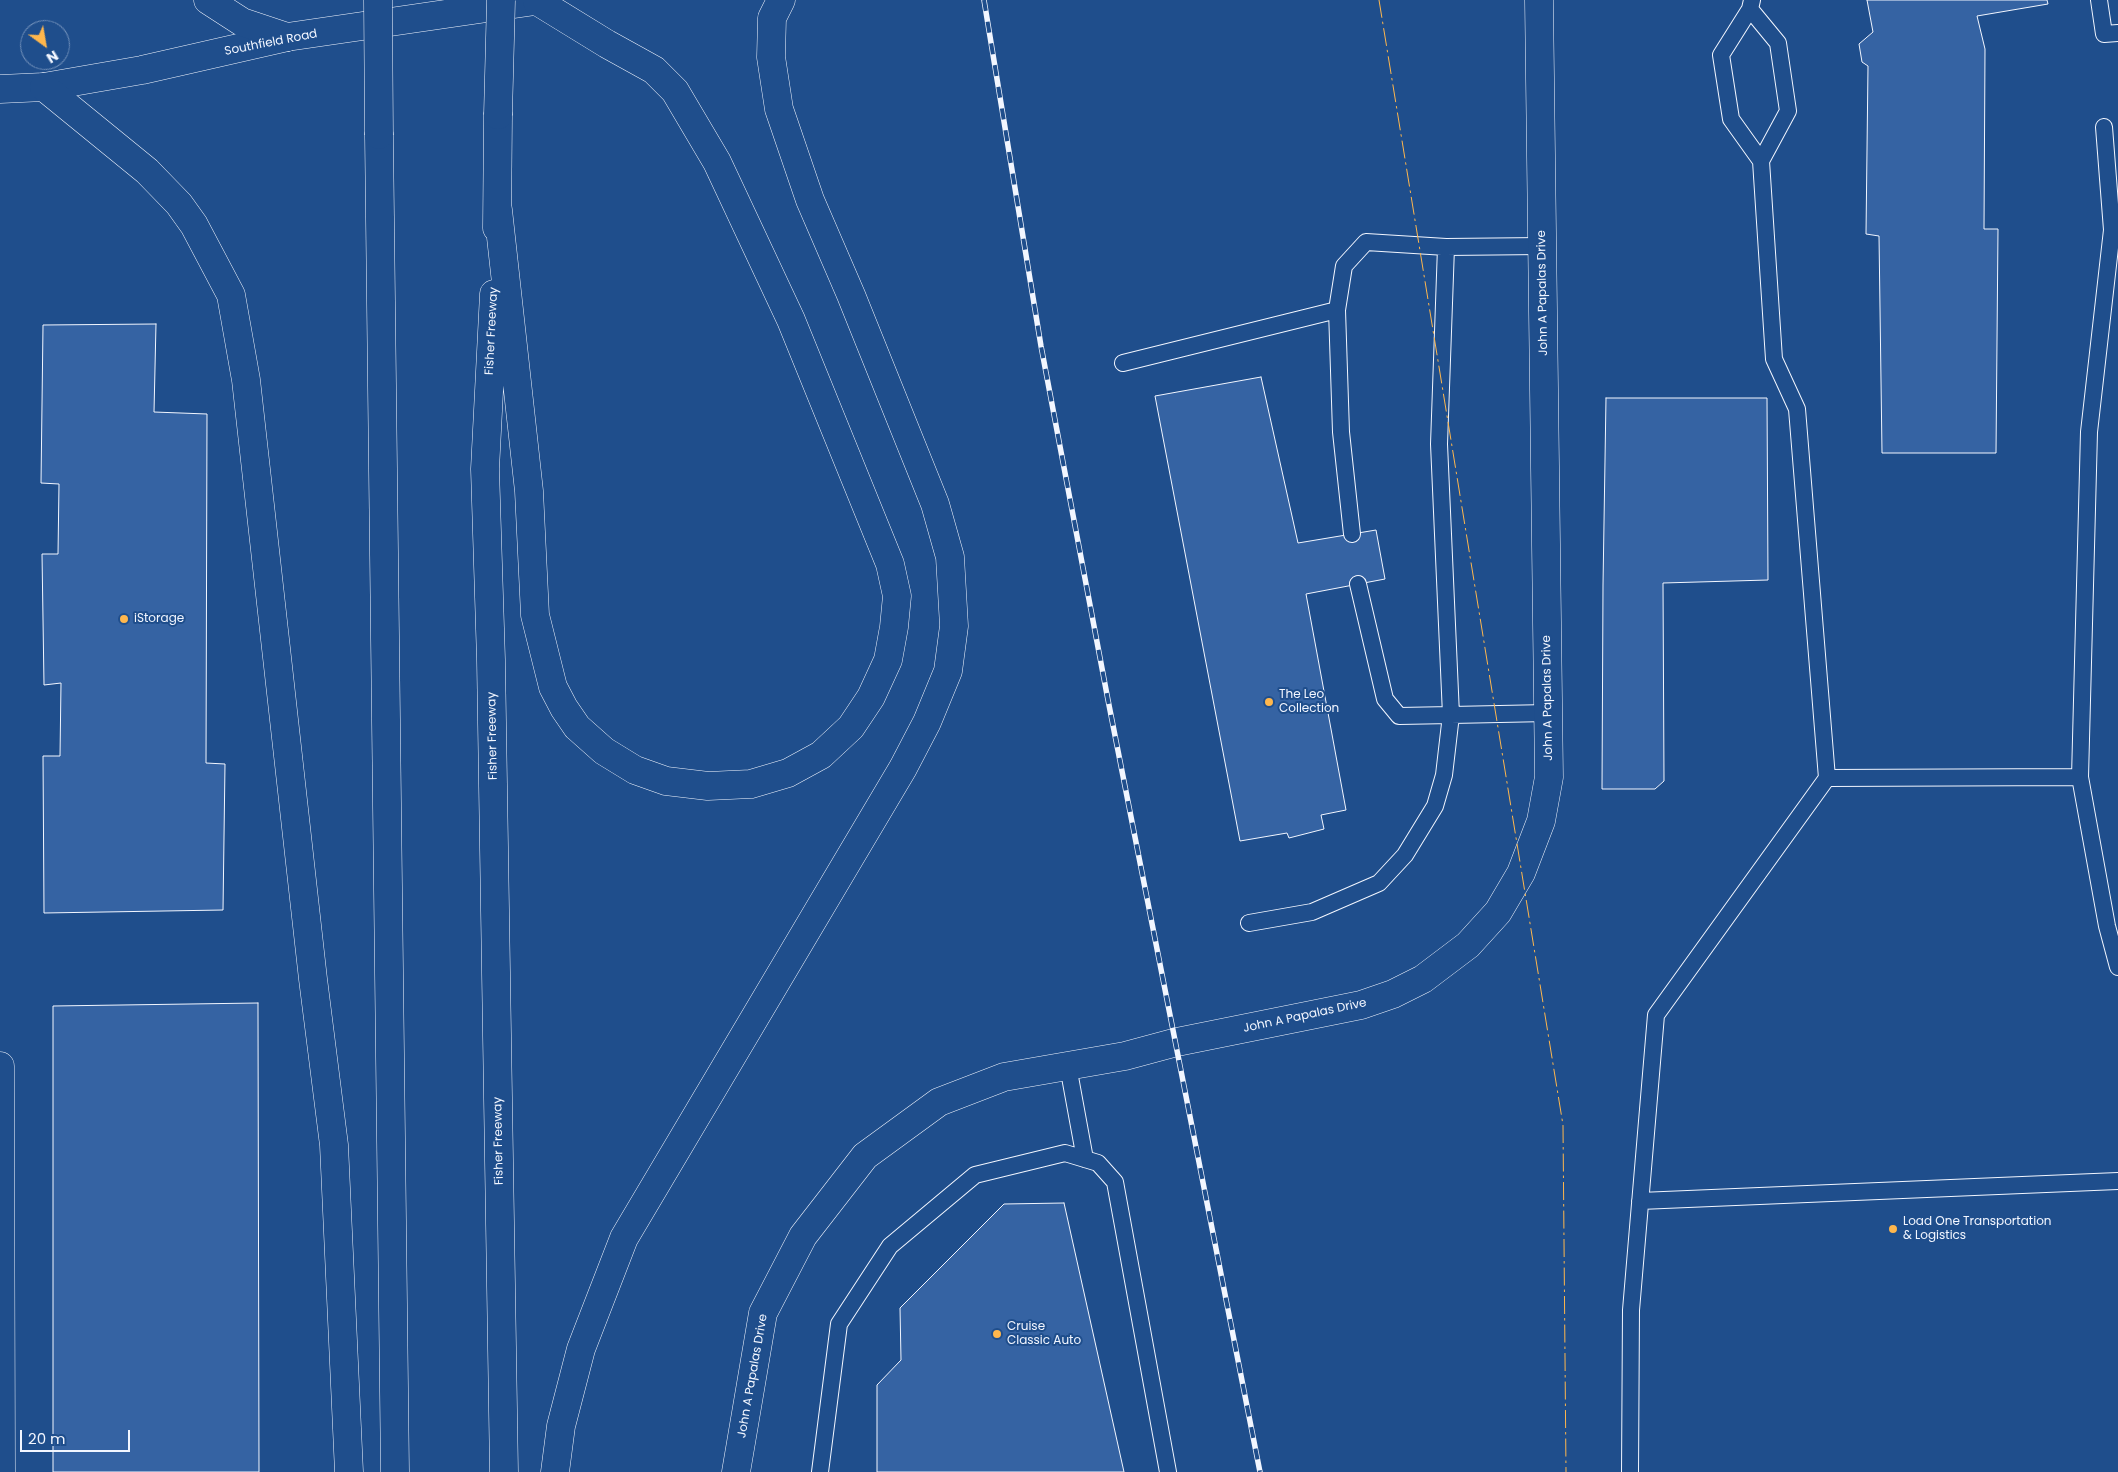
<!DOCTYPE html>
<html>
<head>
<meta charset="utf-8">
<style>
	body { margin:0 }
	#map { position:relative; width:2118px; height:1472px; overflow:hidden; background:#1f4e8c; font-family:Poppins,sans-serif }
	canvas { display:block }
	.north { position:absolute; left:20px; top:20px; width:50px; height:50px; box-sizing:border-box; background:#1f4e8c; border:1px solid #7391ba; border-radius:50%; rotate:148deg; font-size:14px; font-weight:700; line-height:20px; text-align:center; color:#f2f6ff }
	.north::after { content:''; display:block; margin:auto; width:18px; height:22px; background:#ffb74d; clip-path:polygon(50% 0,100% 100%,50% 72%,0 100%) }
	.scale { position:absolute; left:20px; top:1430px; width:110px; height:22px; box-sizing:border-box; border:2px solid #f2f6ff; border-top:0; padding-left:6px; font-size:15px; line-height:18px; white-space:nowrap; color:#f2f6ff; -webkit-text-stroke:4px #1f4e8c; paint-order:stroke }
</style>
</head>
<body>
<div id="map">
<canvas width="2118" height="1472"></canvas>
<div class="north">N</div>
<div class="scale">20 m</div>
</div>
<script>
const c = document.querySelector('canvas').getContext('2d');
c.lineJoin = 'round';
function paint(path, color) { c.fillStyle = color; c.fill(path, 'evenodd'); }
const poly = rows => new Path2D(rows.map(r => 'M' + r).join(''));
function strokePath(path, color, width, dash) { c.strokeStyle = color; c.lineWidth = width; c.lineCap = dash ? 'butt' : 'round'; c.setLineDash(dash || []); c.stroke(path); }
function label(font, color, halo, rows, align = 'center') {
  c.font = font + ' Poppins,sans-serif'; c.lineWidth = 4; c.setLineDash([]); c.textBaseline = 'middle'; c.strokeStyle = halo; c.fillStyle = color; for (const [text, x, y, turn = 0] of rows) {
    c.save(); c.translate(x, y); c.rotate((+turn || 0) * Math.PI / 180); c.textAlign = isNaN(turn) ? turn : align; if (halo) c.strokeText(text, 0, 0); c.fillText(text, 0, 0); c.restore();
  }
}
const building = poly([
	[1867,0,2047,0,2048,4,1977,16,1985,49,1984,229,1998,229,1996,453,1882,453,1879,236,1866,234,1868,66,1862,62,1859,44,1873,32,1867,0],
	[156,324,154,412,207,414,206,763,225,764,223,910,44,913,43,756,60,756,61,683,44,685,42,554,58,554,59,484,41,483,43,325,156,324],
	[1261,377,1298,543,1376,530,1385,579,1306,594,1346,810,1321,815,1324,829,1289,838,1287,833,1240,841,1155,396,1261,377],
	[1606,398,1767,398,1768,580,1663,583,1664,781,1655,789,1602,789,1603,585,1606,398],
	[258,1003,259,1472,53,1472,53,1006,258,1003],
	[1064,1203,1124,1472,877,1472,877,1385,901,1360,900,1308,1004,1204,1064,1203]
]);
paint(building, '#3563a3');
strokePath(building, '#f2f6ff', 1);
const service = poly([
	[1752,0,1750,9,1721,55,1731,119,1761,161],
	[2099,0,2104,34,2118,33],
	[1750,9,1778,43,1788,111,1761,161,1774,359,1797,409,1827,778,2080,777,2089,432,2112,230,2104,127],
	[1542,246,1446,247,1439,444,1451,715,1548,713],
	[1123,363,1337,310],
	[1352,534,1341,432,1337,310,1344,266,1366,242,1446,247],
	[2080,777,2107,926,2118,967],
	[1249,923,1312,912,1379,883,1405,855,1435,806,1444,775,1451,715,1399,716,1385,699,1358,584],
	[1068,1066,1085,1159],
	[1640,1201,2118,1181],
	[820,1472,839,1324,890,1246,975,1175,1065,1153,1098,1163,1115,1182,1168,1472],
	[1630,1472,1631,1310,1656,1015,1827,778]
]);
const minor = poly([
	[0,1066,1,1472],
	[736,1472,763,1313,803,1236,865,1156,939,1102,1004,1077,1125,1056,1177,1042,1361,1005,1393,994,1423,979,1468,945,1498,912,1521,873,1541,821,1549,777,1539,0]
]);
const primary = poly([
	[0,89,44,87,142,70,287,37]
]);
const trunk = poly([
	[287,37,542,0]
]);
const motorway = poly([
	[208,0,242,22,287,37],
	[44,87,147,171,179,204,194,225,231,295,246,380,313,979,334,1145,349,1472],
	[379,135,395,1472],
	[498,210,529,491,535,615,553,687,564,708,577,727,604,751,635,770,666,781,708,786,751,784,788,773,821,755,851,727,871,697,888,660,894,627,897,596,890,564,791,320,717,162,675,91,654,70,607,44,537,1],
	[497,228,498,115],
	[494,294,485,469,491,660,504,1472],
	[555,1472,561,1426,581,1349,624,1238,903,768,927,722,948,671,954,626,950,557,935,504,851,295,810,200,779,109,771,57,772,18,781,0]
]);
strokePath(service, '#f2f6ff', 18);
strokePath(minor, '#f2f6ff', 29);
strokePath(primary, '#f2f6ff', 29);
strokePath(trunk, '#f2f6ff', 29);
strokePath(motorway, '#f2f6ff', 29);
strokePath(service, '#1f4e8c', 16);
strokePath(minor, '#1f4e8c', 28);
strokePath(primary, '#1f4e8c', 28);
strokePath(trunk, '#1f4e8c', 28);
strokePath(motorway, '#1f4e8c', 28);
const rail = poly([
	[984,0,1041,346,1108,700,1260,1472]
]);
strokePath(rail, '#f2f6ff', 5.5);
strokePath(rail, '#1f4e8c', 4, [11]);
const motorwayBridge = poly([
	[378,0,379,135],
	[498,115,501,0]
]);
strokePath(motorwayBridge, '#f2f6ff', 29, []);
strokePath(motorwayBridge, '#1f4e8c', 28);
strokePath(poly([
	[1379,0,1563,1125,1566,1472]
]), '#ffb74d', 1, [18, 4, 2.5, 4]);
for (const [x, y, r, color] of [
	[124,619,5,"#ffb74d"],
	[1269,702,5,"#ffb74d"],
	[1893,1229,5,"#ffb74d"],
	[997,1334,5,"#ffb74d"]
]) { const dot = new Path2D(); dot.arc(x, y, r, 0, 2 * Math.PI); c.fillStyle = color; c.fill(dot); strokePath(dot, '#1f4e8c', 2); }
label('12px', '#f2f6ff', '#1f4e8c', [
	["Southfield Road",271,43,-11],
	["John A Papalas Drive",1543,293,-91],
	["Fisher Freeway",492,331,-87],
	["John A Papalas Drive",1548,698,-91],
	["Fisher Freeway",493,736,-91],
	["John A Papalas Drive",1305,1016,-12],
	["Fisher Freeway",499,1141,-91],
	["John A Papalas Drive",753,1376,-80]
]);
label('12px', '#f2f6ff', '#1f4e8c', [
	["iStorage",134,619],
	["The Leo",1279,695],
	["Collection",1279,709],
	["Load One Transportation",1903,1222],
	["& Logistics",1903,1236],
	["Cruise",1007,1327],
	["Classic Auto",1007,1341]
], 'left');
</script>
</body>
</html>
